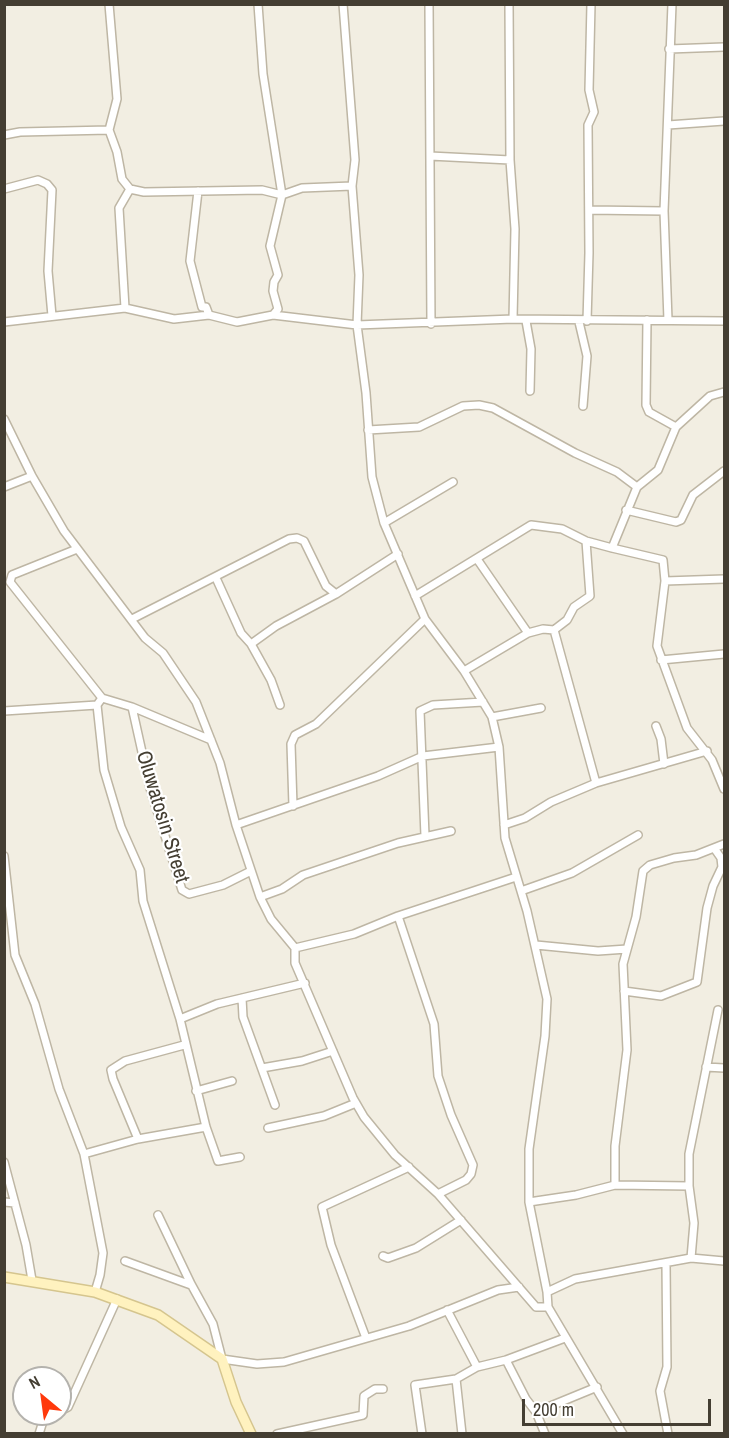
<!DOCTYPE html>
<html>
<head>
<meta charset="utf-8">
<style>
	body { margin:0 }
	#map { position:relative; width:729px; height:1438px; overflow:hidden; background:#f2eee2; font-family:"Archivo Narrow",sans-serif }
	canvas { display:block }
	.frame { position:absolute; inset:0; border:6px solid #443e32; pointer-events:none }
	.north { position:absolute; left:12px; top:1366px; width:60px; height:60px; box-sizing:border-box; background:#fff; border:2px solid #b4b2ad; border-radius:50%; rotate:331deg; font-size:16px; font-weight:700; line-height:24px; text-align:center; color:#443e32 }
	.north::after { content:''; display:block; margin:auto; width:21px; height:27px; background:#ff390c; clip-path:polygon(50% 0,100% 100%,50% 72%,0 100%) }
	.scale { position:absolute; left:522px; top:1399px; width:189px; height:27px; box-sizing:border-box; border:3px solid #443e32; border-top:0; padding-left:8px; font-size:18px; line-height:21px; white-space:nowrap; color:#443e32; -webkit-text-stroke:4px #fff; paint-order:stroke }
</style>
</head>
<body>
<div id="map">
<canvas width="729" height="1438"></canvas>
<div class="frame"></div>
<div class="north">N</div>
<div class="scale">200 m</div>
</div>
<script>
const c = document.querySelector('canvas').getContext('2d');
c.lineJoin = 'round';
const poly = rows => new Path2D(rows.map(r => 'M' + r).join(''));
function strokePath(path, color, width, dash) { c.strokeStyle = color; c.lineWidth = width; c.lineCap = dash ? 'butt' : 'round'; c.setLineDash(dash || []); c.stroke(path); }
function label(font, color, halo, rows, align = 'center') {
  c.font = font + ' "Archivo Narrow",sans-serif'; c.lineWidth = 4.5; c.setLineDash([]); c.textBaseline = 'middle'; c.strokeStyle = halo; c.fillStyle = color; for (const [text, x, y, turn = 0] of rows) {
    c.save(); c.translate(x, y); c.rotate((+turn || 0) * Math.PI / 180); c.textAlign = isNaN(turn) ? turn : align; if (halo) c.strokeText(text, 0, 0); c.fillText(text, 0, 0); c.restore();
  }
}
const street = poly([
	[109,4,117,99,109,130,117,152,122,179,130,189,144,192,262,190,282,195,302,188,352,186],
	[258,4,263,74,282,195,270,246,278,275,274,282,273,291,278,309,273,315],
	[343,4,355,160,352,186,359,275,357,325,366,393,372,477,384,523,425,619,464,671,492,717,499,747,505,838,527,911,547,999,545,1036,529,1149,529,1202,547,1292],
	[429,4,431,324],
	[509,4,510,160,515,229,513,319],
	[669,49,724,47],
	[668,125,724,121],
	[4,135,20,132,109,130],
	[430,156,510,160],
	[4,189,38,180,47,184,52,190,48,271,52,316],
	[198,191,190,261,202,307,206,307,209,315],
	[589,210,664,211],
	[125,308,119,208,130,189],
	[647,320,646,405,649,412,676,427,710,396,724,392],
	[668,320,664,211,672,4],
	[526,321,531,349,530,391],
	[587,321,589,253,588,125,594,112,589,90,591,4],
	[4,322,125,308,174,319,209,315,237,322,273,315,357,325,513,319,724,321],
	[579,322,587,356,583,406],
	[4,419,32,476,64,531,145,638,163,653,196,702,220,763,236,825,260,897,271,919,295,948,295,963,353,1098,364,1117,395,1155,438,1194,536,1307,548,1307,623,1434],
	[676,427,658,470,637,487,612,548,663,560,665,581,657,646,687,728,712,760,724,789],
	[368,430,419,427,463,406,479,405,493,408,575,453,617,472,637,487],
	[4,487,32,476],
	[626,510,676,522,681,520,693,495,724,471],
	[384,523,453,482],
	[77,549,12,575,10,582,102,698,132,707,211,740],
	[477,559,528,633,543,629,554,630,567,620,574,607,590,596,586,541],
	[216,578,241,633,251,644,271,680,280,705],
	[665,581,724,579],
	[415,596,531,525,562,529,586,541,612,548],
	[132,619,289,539,297,538,304,541,326,586,336,594,398,554],
	[251,644,276,626,336,594],
	[661,660,724,654],
	[464,671,528,633],
	[102,698,97,705,104,770,121,827,140,870,143,901,180,1019,206,1127,218,1161,240,1157],
	[132,707,150,788,182,890,189,894,223,885,251,871],
	[4,711,97,705],
	[492,717,541,708],
	[656,726,661,739,664,764],
	[596,783,707,751],
	[293,806,291,744,295,735,316,724,425,619],
	[236,825,378,776,423,756,499,747],
	[504,825,525,818,551,802,596,783,554,630],
	[425,836,420,711,433,705,483,702],
	[4,856,15,955,35,1004,59,1089,84,1154,103,1253,100,1275,95,1292],
	[521,891,572,873,638,835],
	[260,897,282,889,303,875,398,843,451,831],
	[398,916,516,877],
	[536,945,598,951,627,949],
	[295,948,354,934,398,916,434,1024,438,1076,451,1115,473,1165,471,1174,466,1180,438,1194],
	[624,991,661,996,697,982,707,908,713,886,722,867,721,858,714,848],
	[242,998,243,1017,275,1105],
	[180,1019,217,1004,305,983],
	[706,1067,724,1068],
	[262,1068,302,1061,333,1051],
	[196,1091,232,1081],
	[268,1128,324,1116,356,1103],
	[138,1139,113,1079,111,1070,125,1061,184,1045],
	[84,1154,138,1139,206,1127],
	[4,1162,26,1245,32,1280],
	[615,1185,615,1146,627,1050,623,964,636,917,643,871,650,865,674,858,696,855,724,844],
	[4,1202,15,1203],
	[529,1202,576,1195,615,1185,689,1186],
	[158,1215,191,1284,213,1324,222,1359,257,1364,284,1362,409,1326,498,1290,519,1287],
	[383,1256,388,1258,416,1248,461,1220],
	[691,1258,694,1223,689,1186,689,1154,718,1010],
	[125,1261,191,1285],
	[666,1264,667,1367,660,1391,668,1434],
	[548,1307,547,1292,575,1279,691,1258,724,1261],
	[447,1310,477,1367],
	[366,1338,331,1245,322,1207,409,1167],
	[506,1360,526,1399,536,1412,545,1434],
	[60,1411,68,1407,117,1299],
	[536,1412,597,1387],
	[39,1434,44,1418,53,1414],
	[277,1434,363,1415,364,1396,375,1389,383,1389],
	[422,1434,415,1385,456,1379],
	[462,1434,456,1379,477,1367,506,1360,565,1338]
]);
const secondary = poly([
	[4,1277,95,1292,158,1315,222,1359,236,1402,251,1434]
]);
strokePath(street, '#beb6a4', 10);
strokePath(secondary, '#d5c58e', 12);
strokePath(street, '#fff', 7);
strokePath(secondary, '#fff2bf', 9);
label('21px', '#443e32', '#fff', [
	["Oluwatosin Street",162,817,73]
]);
</script>
</body>
</html>
